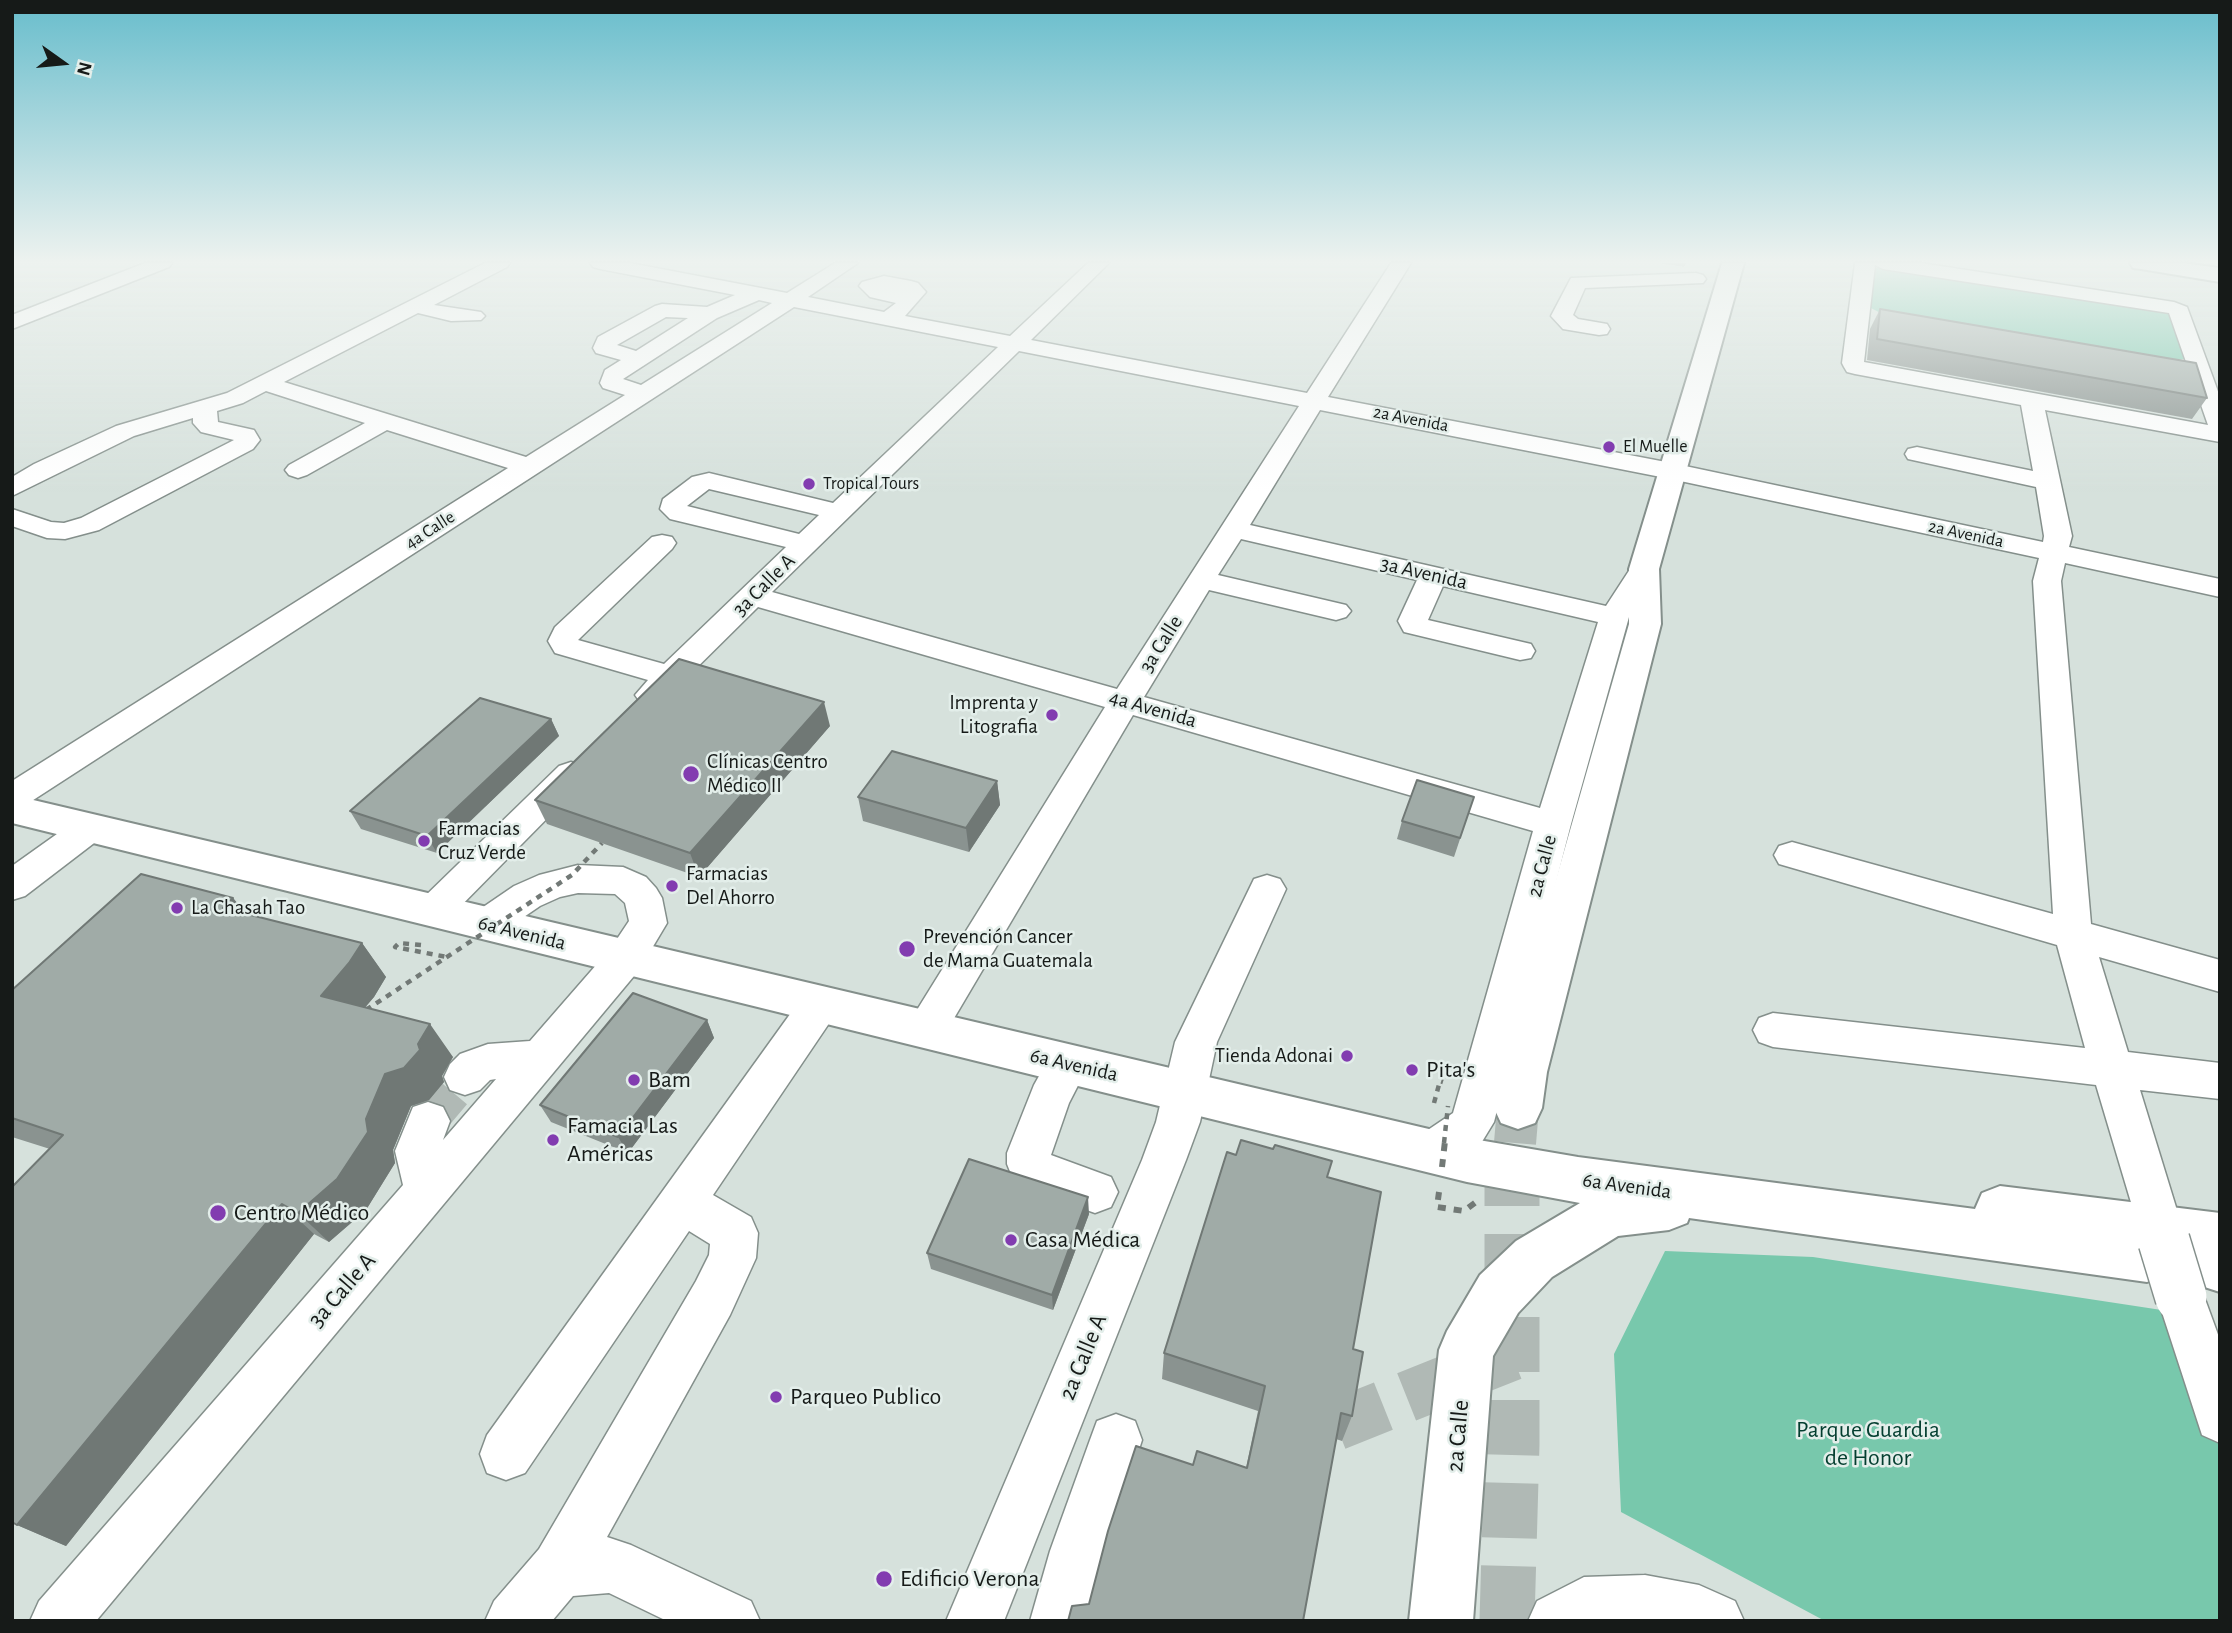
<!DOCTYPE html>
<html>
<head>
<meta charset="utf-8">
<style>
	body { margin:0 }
	#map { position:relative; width:2232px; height:1633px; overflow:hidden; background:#d6e1dc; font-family:"Alegreya Sans",sans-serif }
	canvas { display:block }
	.frame { position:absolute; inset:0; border:14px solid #161a18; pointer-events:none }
	.north { position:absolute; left:28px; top:28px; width:70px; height:70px; -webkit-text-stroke:5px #e3eeea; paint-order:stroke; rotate:105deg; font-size:19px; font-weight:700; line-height:28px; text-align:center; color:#161a18 }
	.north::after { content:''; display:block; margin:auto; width:24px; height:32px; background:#161a18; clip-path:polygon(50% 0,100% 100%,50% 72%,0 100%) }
</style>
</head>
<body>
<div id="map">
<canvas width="2232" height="1633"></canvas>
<div class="frame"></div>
<div class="north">N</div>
</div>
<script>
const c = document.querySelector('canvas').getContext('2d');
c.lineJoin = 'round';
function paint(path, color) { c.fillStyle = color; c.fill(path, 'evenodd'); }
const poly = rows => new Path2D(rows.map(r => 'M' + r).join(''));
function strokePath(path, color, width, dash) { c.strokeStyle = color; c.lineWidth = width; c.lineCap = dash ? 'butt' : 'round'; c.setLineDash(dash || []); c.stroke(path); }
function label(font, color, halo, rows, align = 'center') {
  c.font = font + ' "Alegreya Sans",sans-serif'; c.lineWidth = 5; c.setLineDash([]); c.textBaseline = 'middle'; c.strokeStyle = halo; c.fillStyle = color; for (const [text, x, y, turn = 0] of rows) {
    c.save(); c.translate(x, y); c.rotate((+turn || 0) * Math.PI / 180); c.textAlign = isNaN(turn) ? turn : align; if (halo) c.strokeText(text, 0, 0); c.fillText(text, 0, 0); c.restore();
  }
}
paint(poly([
	[1889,264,2146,305,2170,315,2184,359,2158,364,1892,319,1865,305,1871,269],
	[1665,1251,1813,1257,2201,1316,2220,1367,2220,1621,1825,1621,1621,1512,1614,1354]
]), '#78c8ac');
strokePath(poly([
	[428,1121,465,1077]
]), '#b0b9b5', 38, [38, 19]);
strokePath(poly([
	[1336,1425,1512,1355]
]), '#b0b9b5', 51, [51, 25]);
strokePath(poly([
	[1515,1143,1518,1108]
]), '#b0b9b5', 42, [42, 21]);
strokePath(poly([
	[1507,1621,1512,1444,1512,1181,1515,1141]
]), '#b0b9b5', 55, [55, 28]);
const minor = poly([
	[145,263,172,263,169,267,12,329,12,315,145,263],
	[485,263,510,263,507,267,434,305,481,312,485,316,481,320,451,321,418,313,284,382,526,457,625,395,603,388,600,383,605,370,621,360,596,353,593,348,598,337,655,306,662,304,707,307,735,295,600,269,593,267,590,263,630,263,787,293,835,263,858,263,808,297,884,312,896,303,870,297,859,286,862,282,884,276,911,281,918,283,926,292,905,316,1010,336,1088,263,1109,263,1031,340,1307,393,1391,263,1411,263,1328,397,1671,463,2043,542,2044,536,2036,487,1908,459,1905,454,1908,449,1917,447,2033,471,2021,405,1855,374,1847,372,1844,367,1842,363,1855,263,1921,263,2174,302,2187,307,2220,397,2220,442,2045,410,2072,536,2069,547,2220,579,2220,597,2065,563,2061,581,2091,924,2220,960,2220,992,2099,957,2128,1052,2220,1063,2220,1099,2140,1090,2183,1230,2176,1246,2160,1252,2144,1246,2096,1085,1773,1047,1759,1042,1753,1030,1759,1018,1773,1013,2085,1048,2057,945,1779,864,1774,855,1779,846,1792,842,2053,914,2033,581,2039,558,1671,479,1320,410,1250,525,1606,606,1634,563,1644,561,1654,563,1658,569,1629,617,1571,824,1494,1122,1480,1145,1448,1166,1432,1172,1416,1166,1410,1152,1416,1138,1453,1113,1533,831,1133,715,940,1042,926,1047,912,1042,906,1030,912,1018,1105,707,758,607,662,702,651,705,640,702,635,695,648,680,555,653,548,641,555,627,652,537,662,535,672,537,676,543,672,549,578,640,664,664,786,547,670,519,660,509,663,499,692,477,709,473,833,503,998,347,794,307,24,806,12,809,12,781,508,468,387,430,307,475,298,478,289,475,285,470,289,465,365,423,266,391,243,403,217,411,218,422,254,430,260,440,253,449,99,530,65,539,47,538,12,526,12,509,51,522,64,523,81,518,234,440,201,432,193,423,193,418,134,436,12,496,12,477,34,464,116,426,227,393,485,263],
	[1875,265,1883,269,2169,313,2208,425,1864,362,1875,265],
	[759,300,772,303,641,385,623,379,717,318,759,300],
	[666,317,688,318,636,351,617,345,666,317],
	[1019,351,1299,406,1117,689,772,592,1019,351],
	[709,489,819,515,799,534,687,506,709,489],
	[1241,539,1417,580,1398,621,1404,632,1520,660,1531,658,1535,651,1531,644,1428,620,1443,586,1598,622,1540,808,1144,697,1209,590,1336,620,1346,617,1351,611,1346,605,1218,575,1241,539],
	[1696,273,1703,275,1706,279,1703,283,1585,288,1573,315,1578,319,1607,324,1610,329,1607,334,1599,335,1563,329,1551,316,1571,278,1696,273],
	[571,762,583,766,588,774,583,782,446,921,433,926,420,921,414,911,420,901,559,766,571,762],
	[90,815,102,819,108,828,102,837,25,896,12,900,12,866,78,819,90,815],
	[578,865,623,867,646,877,656,888,662,898,667,923,639,970,96,1621,30,1621,39,1601,403,1185,395,1151,413,1107,428,1102,443,1107,450,1121,443,1140,496,1079,490,1080,480,1090,465,1095,450,1090,444,1077,450,1064,460,1054,488,1044,530,1041,611,948,629,921,625,903,615,894,578,893,560,897,540,906,499,934,486,939,473,934,467,924,473,914,514,886,539,875,578,865],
	[1267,875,1280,879,1286,889,1217,1042,1200,1122,1186,1160,1004,1621,946,1621,1142,1160,1156,1122,1175,1042,1254,879,1267,875],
	[820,987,834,992,840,1004,834,1016,713,1195,751,1217,758,1233,756,1258,730,1315,607,1537,631,1545,751,1601,760,1621,667,1621,609,1593,573,1596,552,1621,485,1621,494,1601,539,1549,696,1281,709,1255,710,1244,689,1231,525,1473,506,1480,487,1473,480,1454,487,1435,806,992,820,987],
	[1068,1046,1083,1051,1089,1064,1069,1103,1051,1155,1111,1177,1118,1192,1111,1207,1095,1213,1022,1187,1013,1179,1007,1164,1007,1153,1034,1085,1053,1051,1068,1046],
	[2181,1273,2198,1280,2220,1340,2220,1443,2202,1435,2157,1297,2164,1280,2181,1273],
	[1116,1414,1135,1421,1142,1440,1106,1551,1088,1621,1030,1621,1050,1551,1090,1440,1097,1421,1116,1414],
	[1645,1575,1699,1585,1735,1601,1744,1621,1528,1621,1537,1601,1584,1577,1645,1575]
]);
const major = poly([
	[1722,263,1744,263,1659,569,1661,624,1547,1072,1542,1108,1535,1123,1518,1129,1501,1123,1494,1108,1501,1072,1629,624,1629,569,1722,263],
	[2130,263,2183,263,2220,268,2220,282,2141,269,2133,268,2130,263],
	[12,795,1467,1138,1578,1157,1975,1209,1982,1193,2000,1186,2220,1213,2220,1292,2192,1283,2184,1265,2187,1258,2173,1257,2165,1275,2147,1282,1689,1218,1687,1223,1669,1230,1618,1236,1552,1277,1518,1313,1493,1356,1473,1621,1409,1621,1439,1350,1447,1331,1480,1275,1516,1241,1580,1203,1467,1182,12,823,12,795]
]);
strokePath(minor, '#848f8b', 3);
strokePath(major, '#848f8b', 4);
strokePath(poly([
	[421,945,399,943,395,947,447,957],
	[1434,1103,1440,1081,1443,1082]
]), '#727976', 4.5, [6, 6]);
strokePath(poly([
	[1439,1192,1437,1207,1464,1211,1476,1202]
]), '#727976', 6, [8, 8]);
paint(minor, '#fff');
paint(major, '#fff');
const minorBridge = poly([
	[2164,1241,2181,1297]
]);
strokePath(minorBridge, '#848f8b', 54, []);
strokePath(poly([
	[366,1010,572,875,602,843],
	[1444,1143,1448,1106]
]), '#727976', 4.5, [6, 6]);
strokePath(poly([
	[1442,1167,1445,1141]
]), '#727976', 6, [8, 8]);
strokePath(minorBridge, '#fff', 51);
paint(poly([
	[1659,263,1686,263,1684,267],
	[1880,309,2207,398,2192,419,1867,360,1870,329],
	[551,719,559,736,437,853,361,829,350,811],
	[830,726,699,877,547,824,535,800],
	[997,781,1000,805,969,852,863,821,858,797],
	[1468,815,1454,857,1397,839,1402,821],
	[233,898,246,914,362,943,386,977,374,997,365,1007,453,1057,442,1076,444,1082,429,1100,411,1106,393,1150,395,1163,366,1210,329,1242,314,1234,66,1546,17,1525,50,1149,12,1137,12,990],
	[707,1020,714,1038,628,1153,551,1122,540,1105],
	[1327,1177,1353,1349,1352,1416,1342,1441,1336,1439,1089,1604,1193,1465,1246,1468,1258,1411,1162,1379,1164,1353],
	[1089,1214,1053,1310,931,1269,927,1253]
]), '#8a9390');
paint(poly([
	[824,702,830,726,699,877,690,853],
	[551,719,559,736,437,853,427,836],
	[997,781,1000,805,969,852,966,828],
	[233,898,261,932,223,908],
	[362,943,386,977,374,997,347,1029,321,996],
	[707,1020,714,1038,628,1153,618,1137],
	[430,1024,453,1057,442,1076,444,1082,429,1100,411,1106,393,1150,395,1163,366,1210,329,1242,298,1213,366,1119,385,1074,418,1044],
	[1088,1197,1089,1214,1053,1310,1052,1295],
	[282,1204,314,1234,66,1546,17,1525]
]), '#707875');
const building = poly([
	[1880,309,2196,363,2207,398,1877,339,1880,309],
	[679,659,824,702,690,853,535,800,679,659],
	[480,698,551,719,427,836,350,811,480,698],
	[892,751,997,781,966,828,858,797,892,751],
	[1417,780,1474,797,1460,838,1402,821,1417,780],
	[141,874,233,898,223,908,362,943,349,963,321,996,430,1024,418,1044,420,1050,404,1068,385,1074,366,1119,368,1132,337,1179,298,1213,282,1204,17,1525,12,1522,12,1187,63,1135,12,1118,12,990,141,874],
	[633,993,707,1020,618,1137,540,1105,633,993],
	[1241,1140,1273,1149,1275,1145,1332,1161,1327,1177,1381,1192,1353,1349,1363,1352,1352,1416,1341,1413,1303,1621,1068,1621,1072,1606,1089,1604,1108,1531,1136,1446,1193,1465,1197,1451,1247,1468,1265,1386,1164,1353,1227,1152,1236,1155,1241,1140],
	[969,1159,1088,1197,1052,1295,927,1253,969,1159]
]);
paint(building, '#a0aba7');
strokePath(building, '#707875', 2);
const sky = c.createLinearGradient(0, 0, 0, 492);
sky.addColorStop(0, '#68bdcc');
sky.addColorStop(0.53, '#edf2ef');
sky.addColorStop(1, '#edf2ef00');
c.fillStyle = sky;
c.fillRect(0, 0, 2232, 492);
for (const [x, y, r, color] of [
	[1609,447,7,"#823cb0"],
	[809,484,7,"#823cb0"],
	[1052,715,7,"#823cb0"],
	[691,774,9,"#823cb0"],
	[424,841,7,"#823cb0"],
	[672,886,7,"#823cb0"],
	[177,908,7,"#823cb0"],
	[907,949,9,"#823cb0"],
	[1347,1056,7,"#823cb0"],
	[1412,1070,7,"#823cb0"],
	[634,1080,7,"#823cb0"],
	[553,1140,7,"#823cb0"],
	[218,1213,9,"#823cb0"],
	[1011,1240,7,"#823cb0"],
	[776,1397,7,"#823cb0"],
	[884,1579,9,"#823cb0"]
]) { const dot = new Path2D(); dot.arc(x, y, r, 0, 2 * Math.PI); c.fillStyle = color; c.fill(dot); strokePath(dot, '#e3eeea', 2.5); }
label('18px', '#161a18', '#e3eeea', [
	["2a Avenida",1411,419,11],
	["4a Calle",430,530,-33],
	["2a Avenida",1966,534,12]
]);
label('18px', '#161a18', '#e3eeea', [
	["El Muelle",1623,447],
	["Tropical Tours",823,484]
], 'left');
label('21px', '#161a18', '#e3eeea', [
	["3a Avenida",1424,573,13],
	["3a Calle A",764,585,-45],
	["3a Calle",1161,644,-58],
	["4a Avenida",1153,709,16],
	["2a Calle",1542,866,-75],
	["6a Avenida",522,933,14],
	["6a Avenida",1074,1065,13],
	["6a Avenida",1627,1186,8]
]);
label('21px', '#161a18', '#e3eeea', [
	["Imprenta y",1038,703,"right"],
	["Litografia",1038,727,"right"],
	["Clínicas Centro",707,762],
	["Médico II",707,786],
	["Farmacias",438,829],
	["Cruz Verde",438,853],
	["Farmacias",686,874],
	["Del Ahorro",686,898],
	["La Chasah Tao",191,908],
	["Prevención Cancer",923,937],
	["de Mama Guatemala",923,961],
	["Tienda Adonai",1333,1056,"right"]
], 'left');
label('24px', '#161a18', '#e3eeea', [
	["Pita's",1426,1070],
	["Bam",648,1080],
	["Famacia Las",567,1126],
	["Américas",567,1154],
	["Centro Médico",234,1213],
	["Casa Médica",1025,1240],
	["Parqueo Publico",790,1397],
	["Edificio Verona",900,1579]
], 'left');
label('24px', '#161a18', '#e3eeea', [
	["3a Calle A",342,1290,-49],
	["2a Calle A",1083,1357,-68],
	["2a Calle",1458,1436,-85]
]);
label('24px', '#033e2f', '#e3eeea', [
	["Parque Guardia",1868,1430],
	["de Honor",1868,1458]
]);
</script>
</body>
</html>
